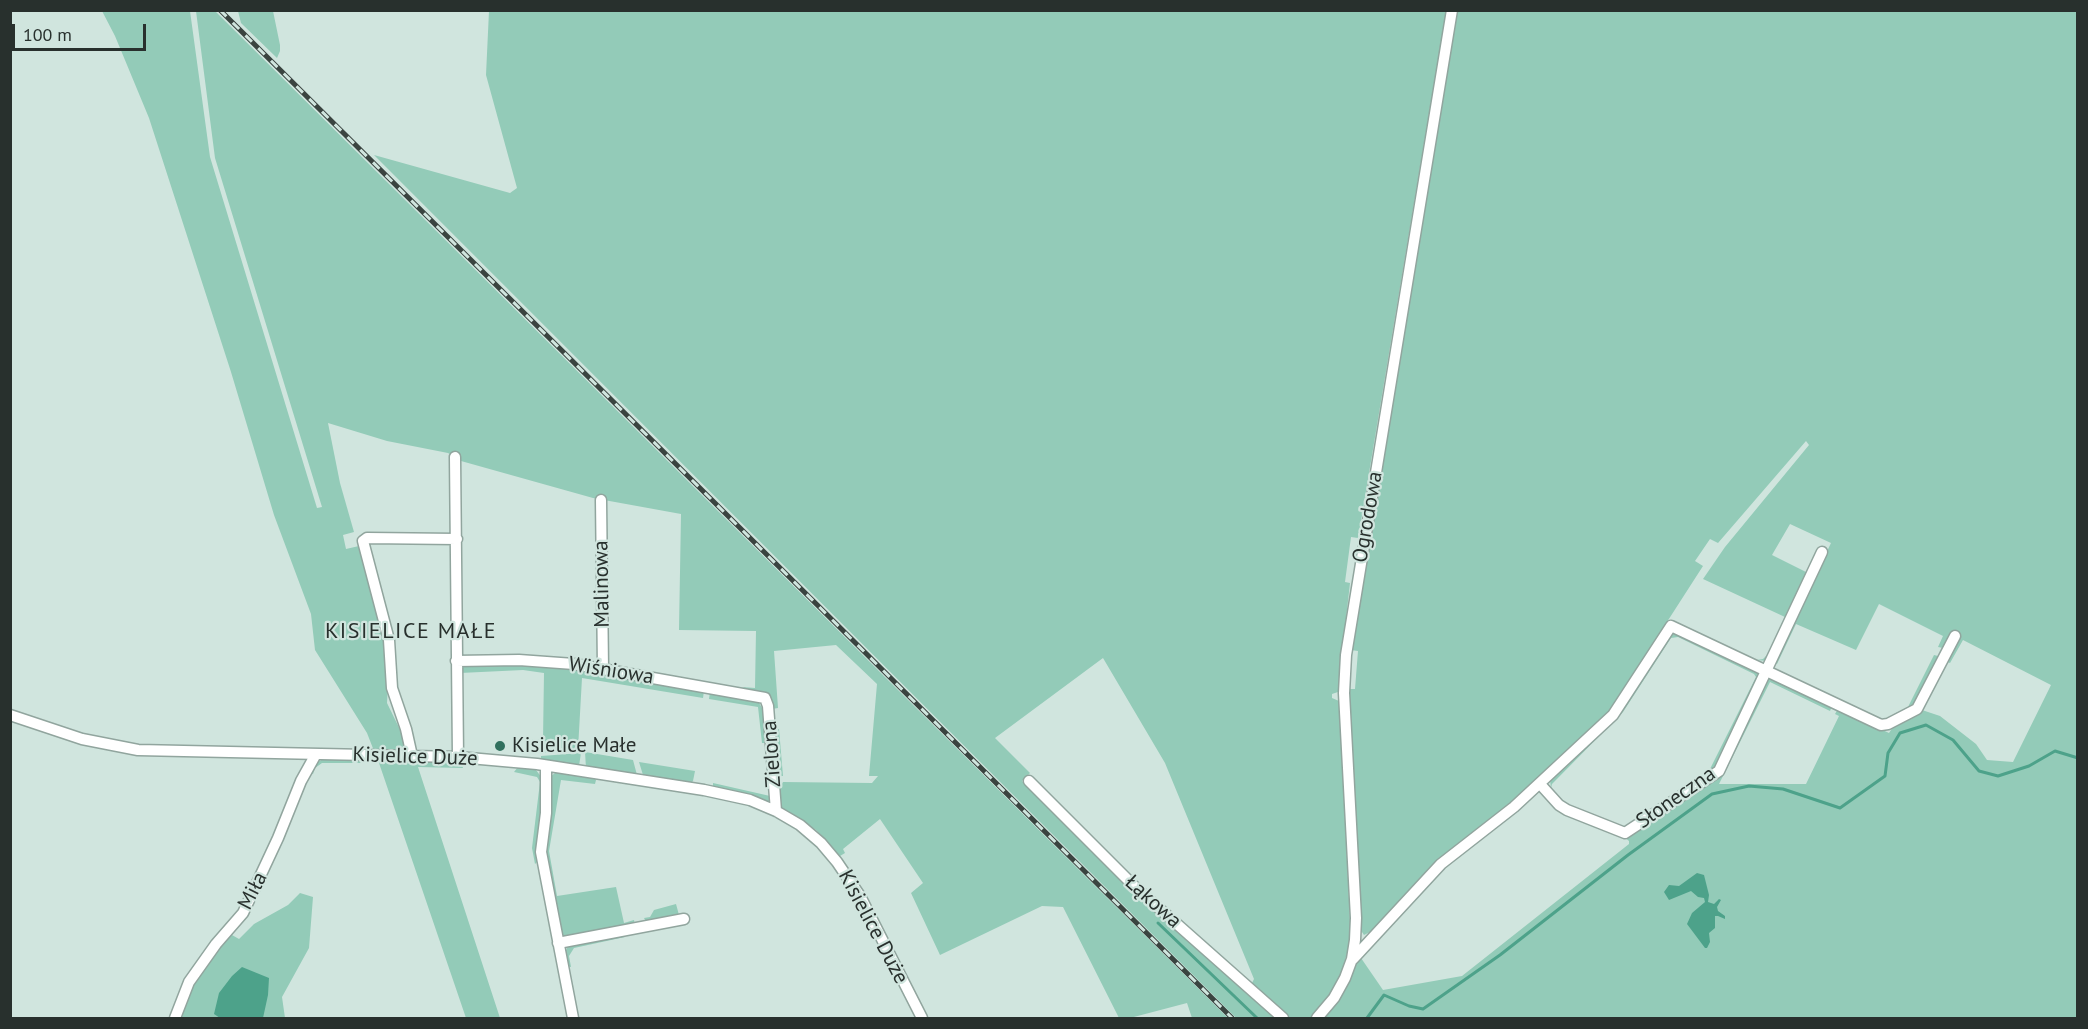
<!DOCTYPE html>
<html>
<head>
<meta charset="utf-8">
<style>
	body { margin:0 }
	#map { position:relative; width:2088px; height:1029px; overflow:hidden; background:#d0e5de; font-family:"PT Sans",sans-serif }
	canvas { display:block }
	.frame { position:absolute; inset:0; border:12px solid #28302d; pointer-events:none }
	.scale { position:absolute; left:12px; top:24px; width:134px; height:27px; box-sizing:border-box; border:3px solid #28302d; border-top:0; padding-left:8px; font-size:18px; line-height:21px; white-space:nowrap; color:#28302d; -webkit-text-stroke:4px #d0e5de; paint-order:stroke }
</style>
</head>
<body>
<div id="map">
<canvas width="2088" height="1029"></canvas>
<div class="frame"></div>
<div class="scale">100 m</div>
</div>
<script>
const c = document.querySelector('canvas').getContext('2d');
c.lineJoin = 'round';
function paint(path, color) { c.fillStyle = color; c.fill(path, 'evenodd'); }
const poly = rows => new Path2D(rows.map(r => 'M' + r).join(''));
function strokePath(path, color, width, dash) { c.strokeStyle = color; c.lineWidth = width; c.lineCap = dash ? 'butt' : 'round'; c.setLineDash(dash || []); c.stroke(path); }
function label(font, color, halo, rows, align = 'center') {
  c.font = font + ' "PT Sans",sans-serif'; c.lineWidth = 4.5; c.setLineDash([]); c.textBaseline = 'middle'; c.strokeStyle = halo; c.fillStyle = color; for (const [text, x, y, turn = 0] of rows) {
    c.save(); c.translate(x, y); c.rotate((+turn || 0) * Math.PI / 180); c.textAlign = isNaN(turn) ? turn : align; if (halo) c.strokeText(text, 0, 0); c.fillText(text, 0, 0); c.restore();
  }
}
paint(poly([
	[102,11,190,11,210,157,317,508,322,507,215,158,196,11,215,11,1228,1018,1192,1018,1187,1003,1130,1018,1119,1018,1063,907,1042,906,940,955,911,893,923,883,880,819,843,849,845,853,840,856,816,830,781,807,780,803,778,790,783,782,872,783,878,776,869,776,877,684,836,645,774,651,778,708,772,709,768,696,763,692,752,691,742,687,755,688,756,631,679,630,681,514,593,498,461,461,448,453,387,441,328,423,340,483,354,532,343,535,346,549,359,546,375,597,389,663,387,703,405,740,403,748,397,752,374,751,367,733,315,650,311,614,274,515,231,372,149,118,115,36],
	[238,11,273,11,280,45,280,51,277,58,241,23],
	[489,11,1446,11,1359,533,1358,538,1351,537,1345,582,1350,583,1338,690,1338,692,1332,694,1332,698,1339,701,1351,940,1340,977,1322,1006,1311,1018,1286,1018,1252,983,1254,979,1165,763,1103,658,995,738,1030,773,1022,781,1133,891,1276,1018,1236,1018,374,155,510,193,517,188,486,75],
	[1456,11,2077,11,2077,1018,1324,1018,1347,986,1357,962,1361,958,1383,990,1462,976,1629,844,1629,841,1624,837,1721,776,1768,679,1773,678,1832,706,1830,711,1770,682,1719,784,1806,784,1839,716,1835,714,1838,709,1889,733,1895,724,1922,710,1940,716,1976,744,1987,760,2013,762,2051,685,1963,640,1950,663,1945,661,1943,648,1938,647,1943,636,1879,604,1856,650,1796,624,1777,664,1774,662,1831,543,1790,524,1772,555,1808,573,1767,661,1757,660,1763,659,1767,655,1785,617,1703,579,1725,547,1809,445,1806,441,1718,543,1710,539,1695,561,1703,566,1609,712,1578,745,1404,897,1370,932,1364,935,1360,929,1348,689,1355,689,1358,651,1351,650],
	[1676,633,1759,672,1760,676,1715,769,1708,773,1756,677,1754,674,1678,637,1671,638,1623,712,1552,784,1551,788,1550,780,1606,727,1671,635],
	[1934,655,1938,656,1939,659,1915,706,1895,716,1894,714,1908,707],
	[482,663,574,668,704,691,703,698,582,678,578,749,540,753,540,744,536,744,532,739,543,740,544,673,523,670,460,673,464,666],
	[710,692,754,700,759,703,764,711,768,743,762,743,758,707,709,699],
	[779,729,783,776,776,776,774,730],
	[585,752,633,760,637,775,586,768],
	[581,753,579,766,541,759,541,756],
	[323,759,461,761,463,768,418,767,500,1018,466,1018,379,763,322,763,315,768,313,774,311,773,314,764],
	[639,762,695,771,693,781,691,783,647,777,643,775],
	[518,767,536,770,542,778,538,861,535,864,532,848,540,782,537,777,514,772],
	[560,772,595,778,596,780,595,784,561,780,549,851,557,896,616,887,624,923,634,920,635,925,569,938,562,936,545,854,550,777,555,773],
	[713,783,770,796,770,798,769,801,767,802,748,794,713,786],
	[300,893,313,897,309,948,282,997,285,1018,181,1018,194,984,220,947,232,935,239,939,254,924,288,905],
	[676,904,679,915,647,923,644,918,650,917,654,910],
	[623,935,625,937,574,948,569,956,571,967,566,966,564,955,567,948,571,945]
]), '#93cbb8');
paint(poly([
	[1697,873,1704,875,1709,895,1708,902,1714,904,1719,899,1721,900,1717,907,1718,911,1725,916,1725,919,1718,916,1715,916,1715,928,1709,933,1710,942,1707,948,1705,948,1687,924,1692,913,1705,902,1704,898,1698,897,1691,891,1669,900,1664,892,1669,885,1679,886],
	[242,967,269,978,268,995,263,1018,220,1018,214,1014,219,993,232,976]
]), '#4da28a');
strokePath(poly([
	[1158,923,1257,1018],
	[1367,1018,1384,995,1409,1006,1423,1009,1500,955,1628,855,1712,794,1749,786,1783,789,1840,808,1885,776,1888,753,1900,733,1926,725,1953,740,1979,771,1998,776,2029,766,2055,751,2078,758]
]), '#4da28a', 3);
const minor = poly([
	[455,457,458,757],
	[601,500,603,669],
	[456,661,519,660,574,664,765,698,768,706,776,811],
	[10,715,82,739,138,750,458,757,503,761,537,764,704,790,750,800,776,811,800,825,821,843,837,862,860,896,922,1018],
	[412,756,406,729,392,688,389,640,363,541,367,538,457,539],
	[546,766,546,813,541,852,573,1018],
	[1029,781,1134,886,1283,1018],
	[1540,784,1559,805,1567,810,1625,833,1719,771,1822,552],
	[558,943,684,919],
	[1353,959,1441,864,1514,807,1613,715,1671,626,1881,725,1888,724,1917,709,1955,636],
	[175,1018,189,982,216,944,243,913,278,838,301,781,316,754],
	[1317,1018,1334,998,1345,978,1352,959,1355,940,1356,918,1344,693,1346,655,1452,10]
]);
strokePath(minor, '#91a59e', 13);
strokePath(minor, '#fff', 10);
const rail = poly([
	[220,10,1232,1018]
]);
strokePath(rail, '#3a4440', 5);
strokePath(rail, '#d0e5de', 3, [9]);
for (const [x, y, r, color] of [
	[500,746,6,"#31705e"]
]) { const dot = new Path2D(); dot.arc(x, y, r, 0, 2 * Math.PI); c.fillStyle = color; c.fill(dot); strokePath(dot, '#d0e5de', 2); }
label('21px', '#28302d', '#d0e5de', [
	["Ogrodowa",1368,517,-80],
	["Malinowa",602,584,-91],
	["Wiśniowa",611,671,9],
	["Zielona",772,754,-94],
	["Kisielice Duże",415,757,2],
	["Słoneczna",1676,798,-35],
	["Miła",253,891,-63],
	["Łąkowa",1153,902,42],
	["Kisielice Duże",873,927,62]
]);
label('21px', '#28302d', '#d0e5de', [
	["Kisielice Małe",512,746]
], 'left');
c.letterSpacing = '1.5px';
label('22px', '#28302d', '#d0e5de', [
	["KISIELICE MAŁE",411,632]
]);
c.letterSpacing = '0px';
</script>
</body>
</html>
